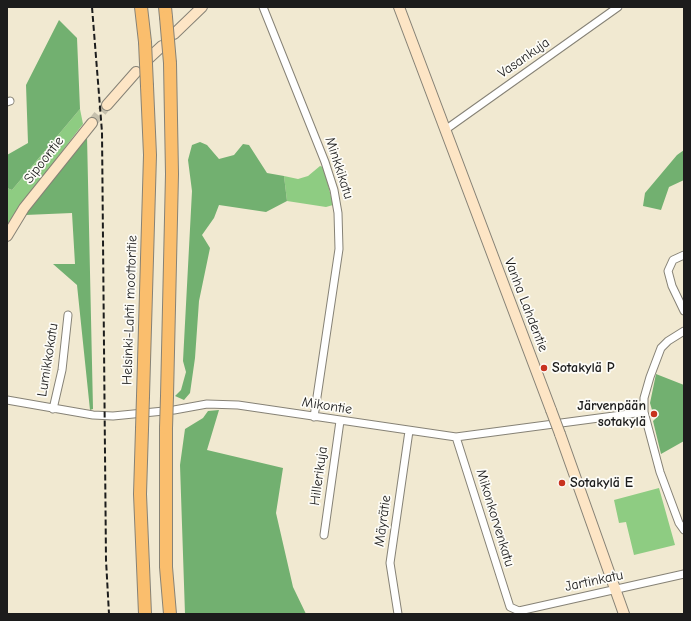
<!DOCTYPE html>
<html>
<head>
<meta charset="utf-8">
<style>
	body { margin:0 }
	#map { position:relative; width:691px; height:621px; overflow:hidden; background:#f1e9d1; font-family:"Comic Neue",sans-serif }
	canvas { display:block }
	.frame { position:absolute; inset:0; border:8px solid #1c1c1c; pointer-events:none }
</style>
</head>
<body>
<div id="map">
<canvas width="691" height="621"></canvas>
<div class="frame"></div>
</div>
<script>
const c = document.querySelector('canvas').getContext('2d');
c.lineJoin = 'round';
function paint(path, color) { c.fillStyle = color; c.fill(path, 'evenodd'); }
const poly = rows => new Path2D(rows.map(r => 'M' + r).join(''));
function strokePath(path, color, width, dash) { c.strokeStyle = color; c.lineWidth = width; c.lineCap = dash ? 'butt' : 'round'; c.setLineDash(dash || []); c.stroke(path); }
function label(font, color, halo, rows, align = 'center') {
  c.font = font + ' "Comic Neue",sans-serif'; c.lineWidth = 3.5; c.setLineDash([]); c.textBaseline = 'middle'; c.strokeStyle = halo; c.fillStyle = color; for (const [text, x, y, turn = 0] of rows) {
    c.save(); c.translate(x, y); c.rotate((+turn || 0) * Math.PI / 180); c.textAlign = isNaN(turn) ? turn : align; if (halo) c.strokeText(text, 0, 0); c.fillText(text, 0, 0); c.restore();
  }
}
paint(poly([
	[80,109,83,124,20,206,7,225,7,188,12,190],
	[320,166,323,167,327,180,333,205,326,207,287,201,284,176,298,179,308,176],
	[659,488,675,545,634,555,626,522,619,523,614,500]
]), '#8ecc82');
paint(poly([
	[59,20,77,38,80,109,12,190,7,188,7,155,28,143,26,85],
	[87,136,93,409,90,410,77,285,53,264,75,264,72,213,25,215],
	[200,142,207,145,219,159,234,155,243,144,249,145,267,173,284,176,287,201,266,212,219,205,214,218,202,235,210,248,199,301,195,358,190,393,184,400,175,396,181,390,186,372,183,361,192,191,188,160,192,145],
	[684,150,684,180,669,187,661,210,643,206,645,193,677,155],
	[656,374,684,385,684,441,661,454,653,421,659,415,658,411,652,410,650,403],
	[219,410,207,450,283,468,276,513,293,587,306,614,185,614,180,465,185,429,203,418,208,411]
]), '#72b070');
strokePath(poly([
	[92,123,107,105]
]), '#c6c0ad', 10, [10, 5]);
const street = poly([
	[263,7,325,162,334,190,338,213,339,249,314,417],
	[7,102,10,101],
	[445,130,618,7],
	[684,255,673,260,668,271,672,286,684,311],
	[684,331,668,341,661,348,650,377,644,398,644,412,660,472,679,523,684,530],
	[7,400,93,415,113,416,174,410,207,404,238,405,456,437,644,412],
	[53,409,62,370,68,315],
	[456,437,510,607,519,611,684,574],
	[324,535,340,421],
	[398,614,390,563,409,431]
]);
const secondary = poly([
	[399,7,551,410],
	[174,34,202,7],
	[149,58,162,46],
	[107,105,136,72],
	[7,236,24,208,92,123],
	[560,434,624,614]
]);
const highway = poly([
	[141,7,145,42],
	[165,7,166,17],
	[143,396,150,155,147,86],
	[167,396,172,174,170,63],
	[166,428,166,567,170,614],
	[142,429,140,494,145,614]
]);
strokePath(street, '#868276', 9);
strokePath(secondary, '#868276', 12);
strokePath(highway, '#868276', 14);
strokePath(street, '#fff', 7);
strokePath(secondary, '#fde5c5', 10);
strokePath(highway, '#fabe6d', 12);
strokePath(poly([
	[92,7,102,132,106,560,109,614]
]), '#1c1c1c', 2, [6, 3]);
const secondaryBridge = poly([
	[551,410,560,434]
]);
const highwayBridge = poly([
	[166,17,170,63],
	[145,42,147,86],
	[166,428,167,396],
	[142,429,143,396]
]);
strokePath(secondaryBridge, '#868276', 12, []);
strokePath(highwayBridge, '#868276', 14, []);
strokePath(secondaryBridge, '#fde5c5', 10);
strokePath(highwayBridge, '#fabe6d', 12);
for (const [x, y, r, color] of [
	[544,368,4,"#c8321e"],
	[654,414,4,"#c8321e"],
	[562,483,4,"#c8321e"]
]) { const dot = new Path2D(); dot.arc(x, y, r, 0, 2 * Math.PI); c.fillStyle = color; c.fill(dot); strokePath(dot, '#fdfcf7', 1.5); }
label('14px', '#1c1c1c', '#fdfcf7', [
	["Vasankuja",524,58,-35],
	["Sipoontie",44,160,-52],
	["Minkkikatu",339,168,72],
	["Vanha Lahdentie",526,305,69],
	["Helsinki-Lahti moottoritie",130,310,-88],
	["Lumikkokatu",48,360,-81],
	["Mikontie",327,406,9],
	["Hillerikuja",319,476,-82],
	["Mikonkorvenkatu",495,518,73],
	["Mäyrätie",383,521,-82],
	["Jartinkatu",594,581,-12]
]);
label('bold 14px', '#1c1c1c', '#fdfcf7', [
	["Sotakylä P",552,368],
	["Järvenpään",646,406,"right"],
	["sotakylä",646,422,"right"],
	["Sotakylä E",570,483]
], 'left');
</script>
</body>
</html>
